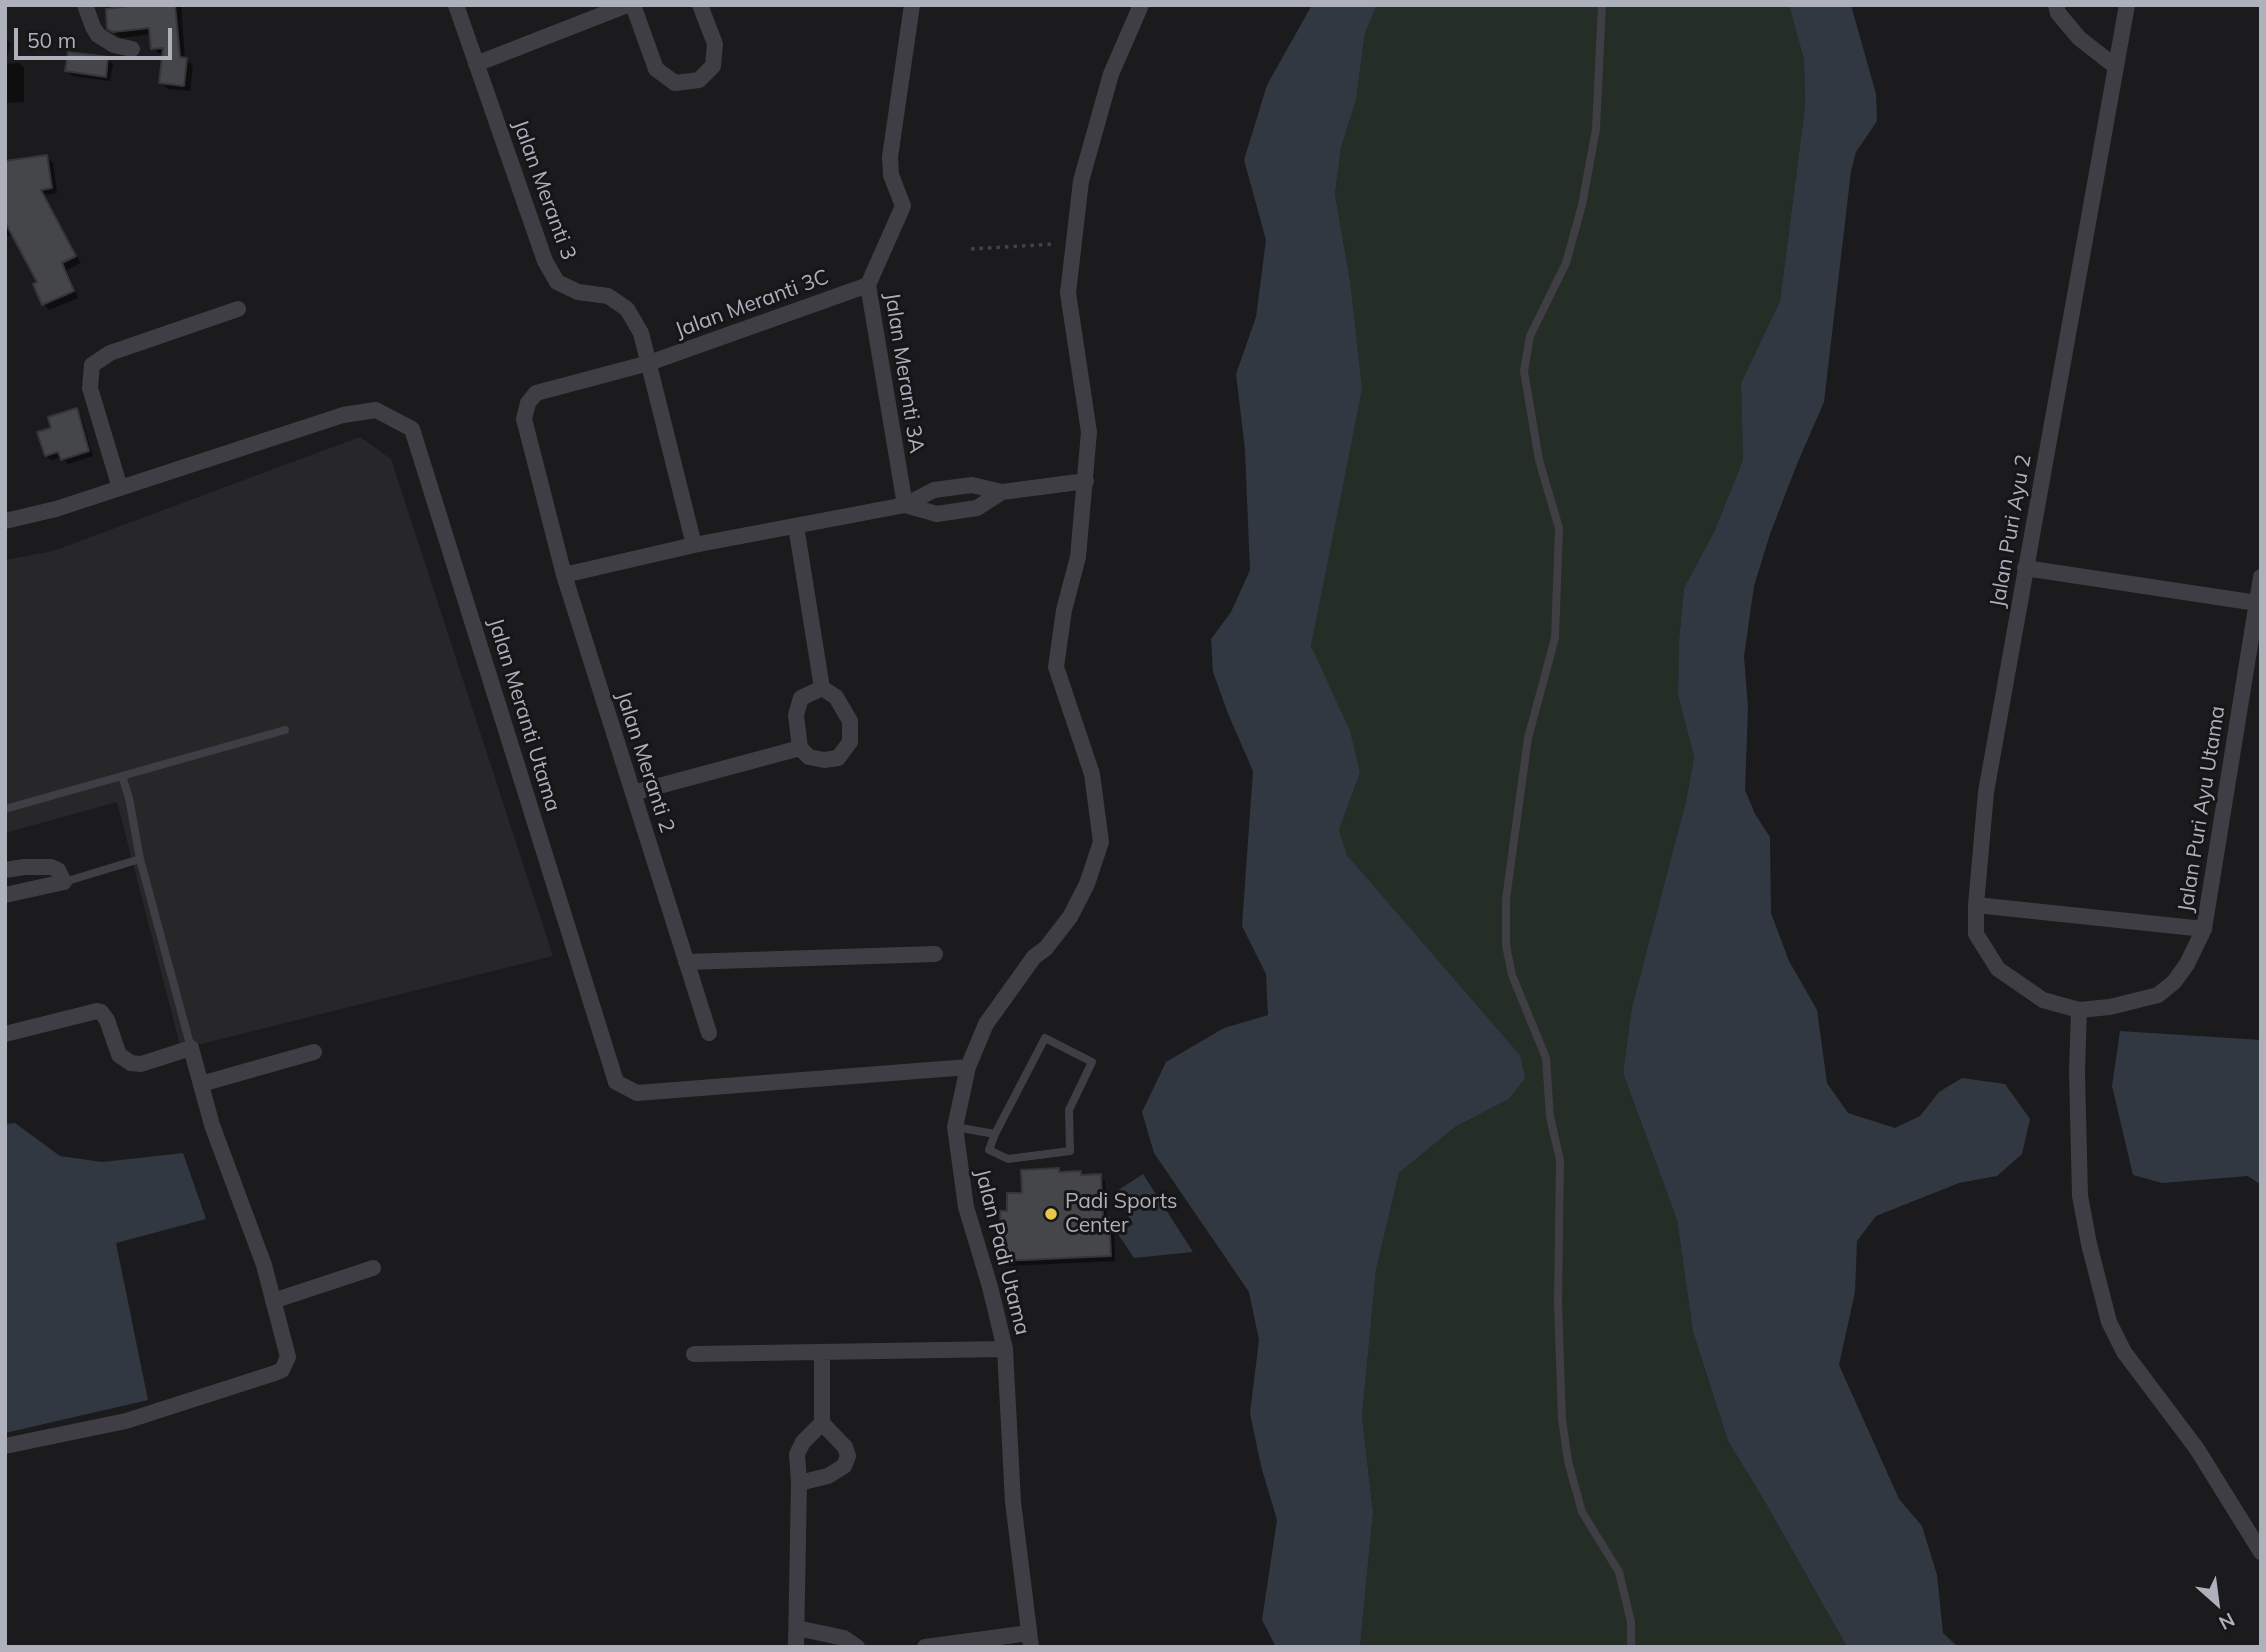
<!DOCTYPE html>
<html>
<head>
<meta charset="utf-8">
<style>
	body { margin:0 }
	#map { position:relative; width:2266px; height:1652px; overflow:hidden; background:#1b1b1d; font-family:Mulish,sans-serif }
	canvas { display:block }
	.frame { position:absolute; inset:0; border:7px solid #aeb1bc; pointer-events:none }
	.north { position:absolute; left:2182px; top:1568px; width:70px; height:70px; -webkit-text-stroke:5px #161618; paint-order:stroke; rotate:152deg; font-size:19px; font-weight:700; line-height:28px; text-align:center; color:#aeb1bc }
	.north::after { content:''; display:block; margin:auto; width:24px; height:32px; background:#aeb1bc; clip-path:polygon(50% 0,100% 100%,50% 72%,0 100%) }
	.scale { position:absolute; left:14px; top:28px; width:158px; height:32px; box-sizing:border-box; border:4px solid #aeb1bc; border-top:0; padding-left:9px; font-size:21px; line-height:24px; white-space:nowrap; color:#aeb1bc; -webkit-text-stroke:5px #161618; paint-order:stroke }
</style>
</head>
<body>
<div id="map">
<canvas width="2266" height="1652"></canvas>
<div class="frame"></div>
<div class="north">N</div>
<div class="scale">50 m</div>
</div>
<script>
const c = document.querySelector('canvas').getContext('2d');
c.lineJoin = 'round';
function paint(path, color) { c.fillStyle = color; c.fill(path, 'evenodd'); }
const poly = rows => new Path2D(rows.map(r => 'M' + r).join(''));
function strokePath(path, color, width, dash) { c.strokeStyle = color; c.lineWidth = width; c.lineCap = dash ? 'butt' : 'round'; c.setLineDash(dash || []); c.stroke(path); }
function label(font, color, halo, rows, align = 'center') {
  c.font = font + ' Mulish,sans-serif'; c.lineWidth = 6; c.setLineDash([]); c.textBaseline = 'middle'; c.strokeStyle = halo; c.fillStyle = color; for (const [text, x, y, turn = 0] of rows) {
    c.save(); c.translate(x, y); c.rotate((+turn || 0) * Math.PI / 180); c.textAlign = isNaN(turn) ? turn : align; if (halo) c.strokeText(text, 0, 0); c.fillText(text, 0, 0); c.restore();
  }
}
paint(poly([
	[360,437,391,459,553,956,181,1049,117,802,5,833,5,560,53,551]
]), '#27272a');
paint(poly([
	[1377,5,1789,5,1804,60,1805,106,1780,301,1741,383,1743,460,1714,532,1684,588,1679,640,1678,695,1694,757,1686,801,1632,1007,1623,1073,1677,1220,1693,1332,1728,1441,1764,1500,1847,1647,1360,1647,1373,1512,1362,1417,1376,1270,1399,1173,1455,1127,1509,1099,1520,1055,1347,855,1339,830,1360,773,1311,646,1324,577,1350,281,1335,194,1341,148,1356,100,1365,33]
]), '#252d27');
paint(poly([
	[1312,5,1377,5,1365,33,1356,100,1341,148,1335,194,1350,281,1362,389,1311,646,1350,731,1360,773,1339,830,1347,855,1520,1055,1525,1078,1509,1099,1455,1127,1399,1173,1376,1270,1362,1417,1373,1512,1360,1647,1276,1647,1262,1620,1277,1520,1261,1466,1250,1413,1259,1340,1249,1292,1154,1153,1142,1112,1166,1062,1224,1028,1268,1015,1266,974,1242,926,1253,771,1229,716,1213,672,1211,639,1231,612,1250,570,1245,450,1236,374,1256,317,1266,240,1244,160,1267,85],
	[1789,5,1851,5,1876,94,1877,121,1856,152,1851,171,1824,402,1797,464,1770,534,1754,586,1744,656,1748,708,1745,790,1755,814,1770,837,1771,913,1789,961,1817,1010,1827,1083,1848,1113,1895,1128,1920,1116,1939,1092,1962,1078,2005,1084,2030,1119,2022,1154,1997,1176,1959,1183,1876,1216,1857,1241,1855,1292,1839,1365,1899,1499,1922,1526,1937,1575,1943,1633,1958,1647,1847,1647,1764,1500,1728,1441,1693,1332,1677,1220,1623,1073,1632,1007,1686,801,1694,757,1678,695,1679,640,1684,588,1714,532,1743,460,1741,383,1780,301,1805,106,1804,60],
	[2120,1031,2261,1040,2261,1185,2248,1176,2162,1183,2133,1175,2112,1086],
	[15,1123,60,1156,102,1162,183,1153,206,1219,116,1243,148,1400,5,1433,5,1124],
	[1143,1174,1193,1252,1134,1258,1118,1234,1133,1224,1114,1193]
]), '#313841');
paint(poly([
	[104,5,181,5,185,59,193,66,190,91,168,89,161,83,164,54,159,54,153,48,152,34,121,38,109,28,107,8],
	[5,38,10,43,6,64,19,63,24,68,24,102,5,103],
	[107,59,113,64,110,81,72,76,67,71],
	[47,157,53,163,57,193,45,195,81,263,67,270,78,298,49,310,44,304,39,283,13,234,5,238,5,163],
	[76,410,81,415,93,456,68,464,62,457,51,460,46,455,54,429],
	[1058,1170,1062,1173,1080,1172,1085,1177,1100,1176,1105,1181,1107,1219,1114,1224,1115,1261,1009,1266,1003,1261,1009,1213,1024,1194]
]), '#0007');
const building = poly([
	[138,5,175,5,180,57,187,58,184,86,159,83,163,48,151,49,149,28,113,32,107,29,106,9,138,5],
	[68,52,108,57,106,77,65,71,68,52],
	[47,155,52,188,41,190,76,256,62,263,74,291,42,305,33,284,37,282,5,222,5,161,47,155],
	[77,408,89,451,61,460,58,452,45,456,37,432,51,428,48,417,77,408],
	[1059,1168,1059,1172,1081,1171,1081,1175,1101,1174,1103,1217,1109,1217,1111,1256,1002,1261,1000,1211,1007,1211,1007,1193,1022,1193,1021,1170,1059,1168]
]);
paint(building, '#45464a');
strokePath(building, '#363539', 2);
strokePath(poly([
	[971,249,1056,244]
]), '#424349', 3.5, [3.5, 5]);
strokePath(poly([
	[1602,5,1596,129,1582,205,1566,263,1530,336,1524,371,1539,460,1559,528,1555,638,1528,738,1506,899,1506,945,1512,975,1546,1058,1550,1117,1560,1160,1558,1303,1562,1419,1568,1461,1582,1512,1619,1572,1631,1622,1631,1647],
	[122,776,285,730],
	[5,809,122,776,129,798,140,859,191,1048],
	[64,882,140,859],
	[1045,1038,1092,1062,1069,1110,1070,1151,1008,1159,989,1150,995,1134,1045,1038],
	[955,1127,995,1134]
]), '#3e3e44', 8);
strokePath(poly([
	[85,5,93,27,98,35,114,45,132,49],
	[456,5,545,261,557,282,578,292,608,296,627,309,641,333,694,545],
	[633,5,656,69,675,83,699,80,713,66,715,44,700,5],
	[2056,5,2058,13,2079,38,2116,67],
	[2127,5,1986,792,1976,905,1976,934,1998,969,2043,1000,2079,1010,2110,1007,2158,995,2174,982,2187,964,2204,929,2261,577],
	[476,64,627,5],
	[120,488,90,388,92,365,110,353,238,309],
	[905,505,868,285,903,206,891,175,890,157,912,5],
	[905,505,937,514,977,508,1002,492],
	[5,521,56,509,343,415,376,410,412,429,616,1082,637,1093,968,1067],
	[796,526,822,688],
	[2025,568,2257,603],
	[564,575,694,545,905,505,934,490,972,485,1002,492,1086,481],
	[822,688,836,697,850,721,850,742,838,758,824,760,809,757,800,748,796,715,801,698,822,688],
	[633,793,800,748],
	[5,870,24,867,51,867,58,870,64,882,5,895],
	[1976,905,2204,929],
	[686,962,935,954],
	[2079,1010,2077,1072,2080,1196,2089,1244,2109,1322,2124,1352,2197,1449,2261,1552],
	[709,1033,564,575,524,419,528,403,536,393,649,363,868,285],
	[5,1034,97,1011,101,1012,107,1020,119,1055,131,1063,141,1064,191,1048,212,1125,264,1265,288,1357,282,1370,275,1373,126,1421,5,1446],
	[201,1084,314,1052],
	[273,1301,373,1268],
	[694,1354,1005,1349],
	[799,1483,828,1476,844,1466,848,1456,845,1447,822,1423],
	[797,1628,844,1638,857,1647],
	[796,1647,799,1483,797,1454,803,1442,822,1423,822,1352],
	[925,1647,1029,1633],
	[1031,1647,1013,1502,1005,1349,990,1287,966,1207,955,1127,968,1067,986,1024,1034,957,1046,948,1070,917,1087,884,1101,842,1092,774,1056,667,1064,610,1078,557,1089,432,1068,293,1081,181,1111,74,1141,5]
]), '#3e3e44', 16);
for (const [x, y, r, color] of [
	[1051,1214,7,"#e8c848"]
]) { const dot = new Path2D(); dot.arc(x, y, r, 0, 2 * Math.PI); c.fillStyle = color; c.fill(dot); strokePath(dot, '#161618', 2.5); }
label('21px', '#aeb1bc', '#161618', [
	["Jalan Meranti 3",544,190,70],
	["Jalan Meranti 3C",752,304,-20],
	["Jalan Meranti 3A",904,373,81],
	["Jalan Puri Ayu 2",2011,531,-80],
	["Jalan Meranti Utama",524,715,73],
	["Jalan Meranti 2",645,762,72],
	["Jalan Puri Ayu Utama",2202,809,-81],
	["Jalan Padi Utama",1002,1252,76]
]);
label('21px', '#aeb1bc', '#161618', [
	["Padi Sports",1065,1202],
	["Center",1065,1226]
], 'left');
</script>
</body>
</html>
